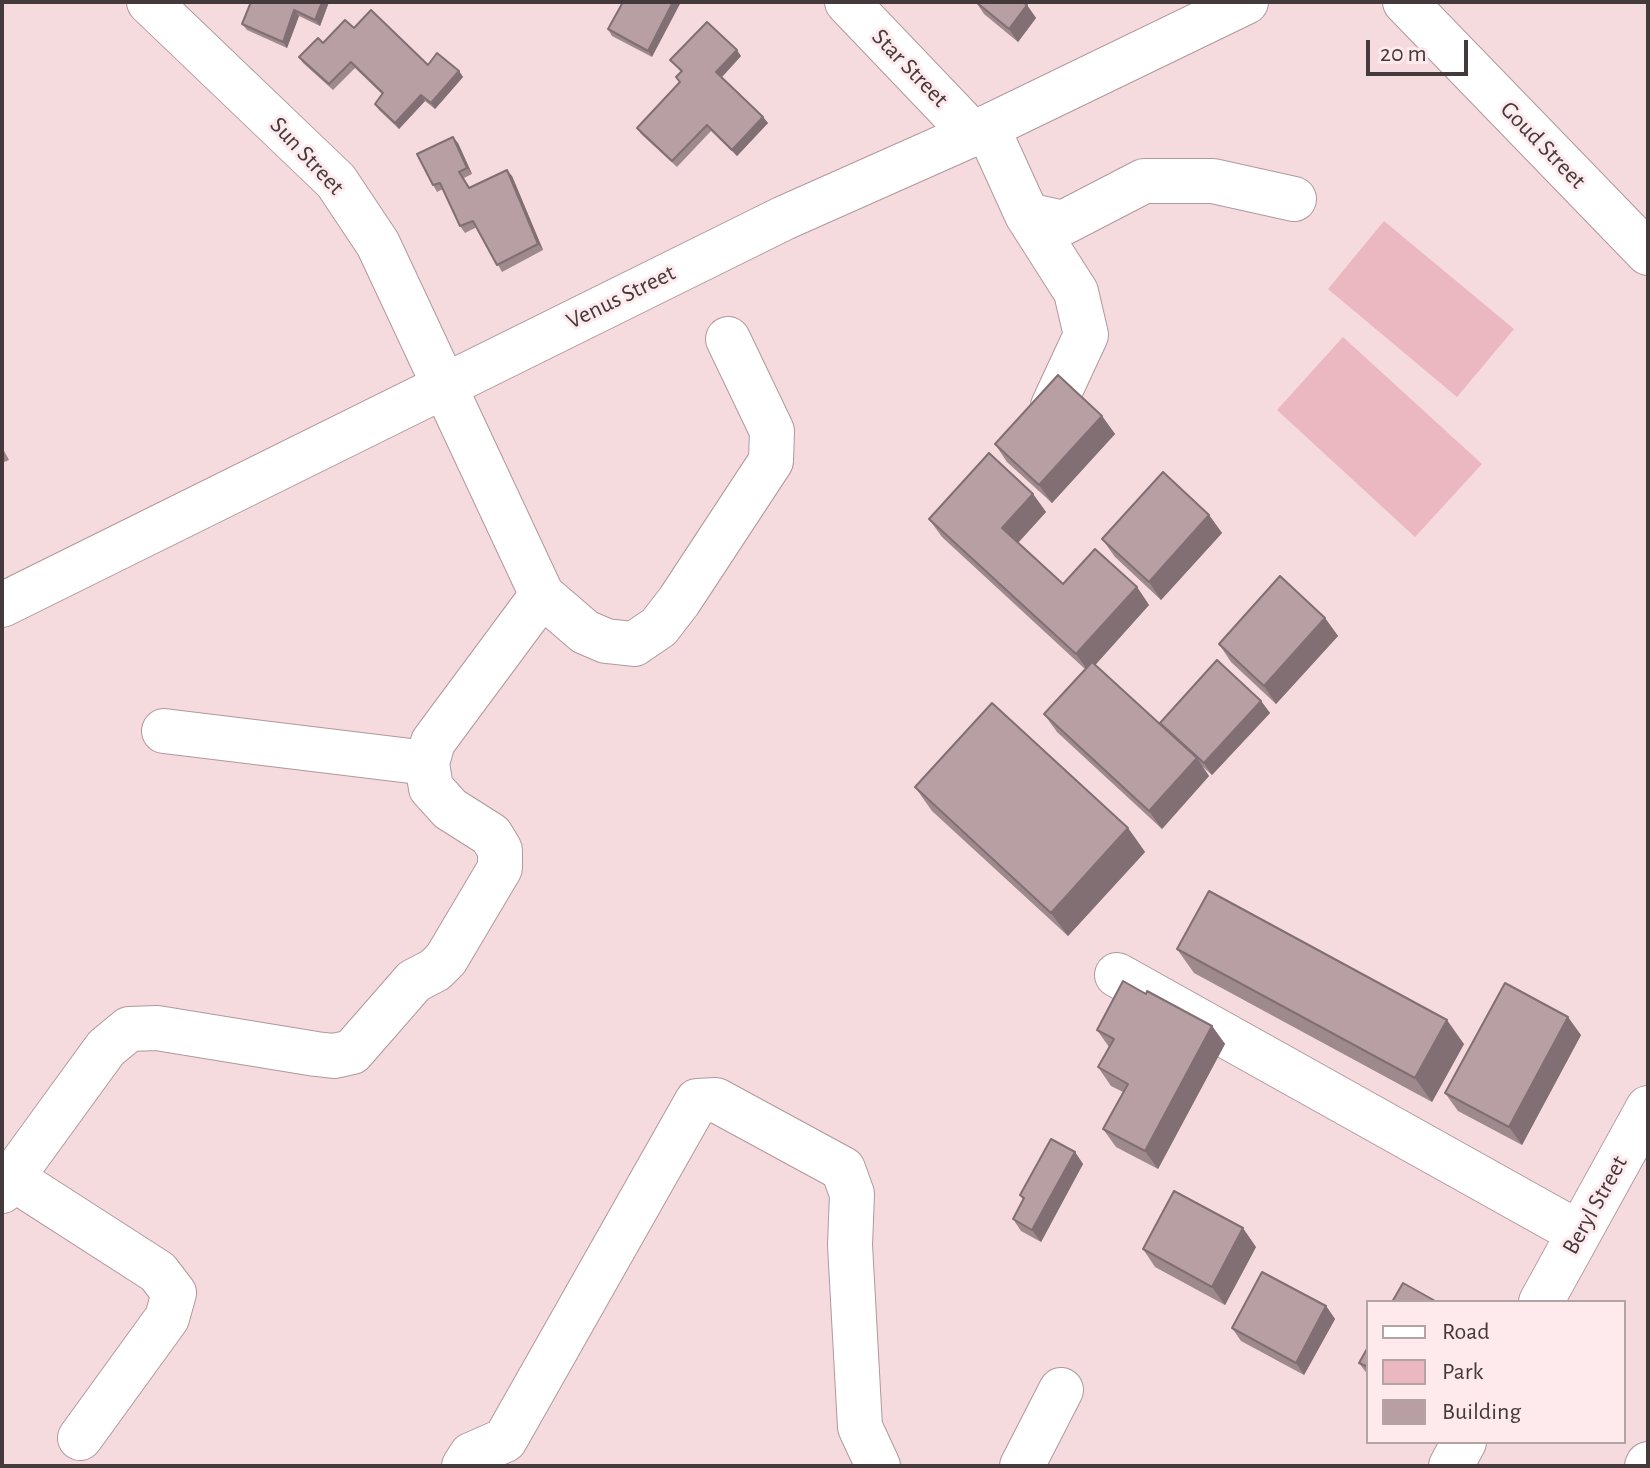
<!DOCTYPE html>
<html>
<head>
<meta charset="utf-8">
<style>
	body { margin:0 }
	#map { position:relative; width:1650px; height:1468px; overflow:hidden; background:#f5dade; font-family:"Alegreya Sans",sans-serif }
	canvas { display:block }
	.frame { position:absolute; inset:0; border:4px solid #443a3b; pointer-events:none }
	.legend { position:absolute; left:1366px; top:1300px; width:260px; height:144px; box-sizing:border-box; background:#fee9ec; border:2px solid #b4a3a5; margin:0; padding:10px 14px; list-style:none; font-size:24px; color:#443a3b }
	.legend li { display:flex; align-items:center; gap:16px; height:40px }
	.legend b { width:40px; border:2px solid #b4a3a5 }
	.scale { position:absolute; left:1366px; top:40px; width:102px; height:36px; box-sizing:border-box; border:4px solid #443a3b; border-top:0; padding-left:10px; font-size:24px; line-height:28px; white-space:nowrap; color:#443a3b; -webkit-text-stroke:6px #fee9ec; paint-order:stroke }
</style>
</head>
<body>
<div id="map">
<canvas width="1650" height="1468"></canvas>
<div class="frame"></div>
<ul class="legend">
<li><b style="height:10px;background:#fff"></b>Road</li>
<li><b style="height:22px;background:#ebb8c1"></b>Park</li>
<li><b style="height:22px;background:#b89fa4"></b>Building</li>
</ul>
<div class="scale">20 m</div>
</div>
<script>
const c = document.querySelector('canvas').getContext('2d');
c.lineJoin = 'round';
function paint(path, color) { c.fillStyle = color; c.fill(path, 'evenodd'); }
const poly = rows => new Path2D(rows.map(r => 'M' + r).join(''));
function strokePath(path, color, width, dash) { c.strokeStyle = color; c.lineWidth = width; c.lineCap = dash ? 'butt' : 'round'; c.setLineDash(dash || []); c.stroke(path); }
function label(font, color, halo, rows, align = 'center') {
  c.font = font + ' "Alegreya Sans",sans-serif'; c.lineWidth = 6; c.setLineDash([]); c.textBaseline = 'middle'; c.strokeStyle = halo; c.fillStyle = color; for (const [text, x, y, turn = 0] of rows) {
    c.save(); c.translate(x, y); c.rotate((+turn || 0) * Math.PI / 180); c.textAlign = isNaN(turn) ? turn : align; if (halo) c.strokeText(text, 0, 0); c.fillText(text, 0, 0); c.restore();
  }
}
paint(poly([
	[1384,221,1514,329,1457,397,1328,289],
	[1343,337,1482,464,1415,537,1277,410]
]), '#ebb8c1');
const minor = poly([
	[149,2,336,181,378,244,542,595,585,632,606,641,634,644,659,627,679,601,771,461,772,431,728,339],
	[847,2,973,134],
	[1405,2,1648,253],
	[987,127,1027,215,1063,223,1144,181,1213,181,1294,199],
	[1027,215,1076,292,1086,335,1053,406],
	[2,605,784,218,973,134,1246,2],
	[164,731,427,763],
	[1117,975,1579,1233],
	[12,1178,158,1272,174,1293,167,1318,80,1438],
	[2,1191,106,1048,129,1029,157,1028,316,1054,334,1056,352,1052,414,981,435,970,446,959,500,868,500,850,491,835,450,809,431,788,427,763,433,742,542,595],
	[1541,1302,1648,1108],
	[464,1466,471,1455,505,1440,697,1101,716,1100,843,1169,852,1194,850,1245,860,1427,878,1466],
	[1022,1466,1061,1390],
	[1451,1466,1464,1442],
	[1647,1466,1648,1464]
]);
strokePath(minor, '#b1989d', 46);
strokePath(minor, '#fff', 44);
paint(poly([
	[329,2,320,26,299,16,287,48,247,30,242,24],
	[623,2,652,57,612,36,608,29],
	[976,2,1028,2,1026,4,1036,18,1018,42,984,14],
	[354,28,428,65,459,71,463,77,435,109,425,101,399,129,379,110,375,104,382,94,355,68,333,90,303,63,299,57],
	[741,56,722,77,763,117,768,123,737,156,711,131,677,167,641,134,637,128,680,83,676,77,681,72,670,60],
	[458,143,472,174,464,178,470,188,512,176,543,250,502,272,477,227,465,233,460,226,443,189,437,192,433,185],
	[1102,416,1115,434,1052,503,1007,462,995,444],
	[2,447,9,460,2,463],
	[1033,494,1046,512,1018,543,1063,584,1137,587,1149,605,1095,665,1162,726,1261,701,1270,713,1212,775,1202,766,1209,776,1162,829,1057,732,1044,714,1085,669,942,537,929,519],
	[1209,515,1222,533,1161,600,1115,557,1102,539],
	[1325,618,1338,636,1276,704,1231,662,1219,644],
	[915,787,1128,828,1145,852,1068,936,932,811],
	[1177,949,1464,1044,1432,1102,1194,973],
	[1212,1026,1225,1044,1158,1169,1116,1147,1103,1129,1123,1092,1111,1086,1098,1067,1109,1047,1097,1030],
	[1581,1035,1522,1145,1458,1111,1445,1093],
	[1075,1152,1083,1164,1041,1242,1021,1231,1013,1219,1023,1200,1020,1195],
	[1256,1247,1225,1305,1155,1267,1143,1249],
	[1326,1306,1335,1319,1304,1375,1241,1341,1232,1328],
	[1368,1347,1368,1375,1359,1363]
]), '#9e898d');
paint(poly([
	[322,2,329,2,320,26,315,20],
	[673,2,681,2,652,57,648,51],
	[1027,5,1036,18,1018,42,1009,29],
	[294,10,299,16,287,48,283,42],
	[737,50,741,56,721,78,716,72],
	[459,71,463,77,435,109,431,103],
	[421,95,425,101,399,129,395,123],
	[763,117,768,123,737,156,732,150],
	[453,137,458,143,472,174,467,168],
	[507,170,512,176,543,250,538,244],
	[1102,416,1115,434,1052,503,1039,485],
	[1033,494,1046,512,1015,546,1002,528],
	[1209,515,1222,533,1161,600,1149,582],
	[1137,587,1149,605,1089,672,1076,654],
	[1325,618,1338,636,1276,704,1264,686],
	[1261,701,1270,713,1212,775,1204,763],
	[1197,758,1209,776,1162,829,1149,811],
	[1128,828,1145,852,1068,936,1051,913],
	[1568,1017,1581,1035,1522,1145,1509,1127],
	[1447,1020,1464,1044,1432,1102,1415,1078],
	[1212,1026,1225,1044,1158,1169,1145,1151],
	[1075,1152,1083,1164,1041,1242,1032,1230],
	[1243,1228,1256,1247,1225,1305,1212,1287],
	[1326,1306,1335,1319,1304,1375,1296,1363]
]), '#816f73');
const building = poly([
	[251,2,322,2,315,20,294,10,283,42,242,24,251,2],
	[623,2,673,2,648,51,608,29,623,2],
	[976,2,1023,2,1027,5,1009,29,976,2],
	[371,10,428,65,437,53,459,71,431,103,421,95,395,123,375,104,383,93,351,62,329,84,299,57,318,38,323,43,345,20,354,28,371,10],
	[707,22,737,50,716,72,763,117,732,150,707,125,672,161,637,128,680,82,676,77,682,71,670,60,707,22],
	[453,137,467,168,459,172,469,188,507,170,538,244,497,265,473,221,460,226,440,183,433,185,417,154,453,137],
	[1058,375,1102,416,1039,485,995,444,1058,375],
	[989,453,1033,494,1002,528,1063,584,1095,549,1137,587,1076,654,929,519,989,453],
	[1163,472,1209,515,1149,582,1102,539,1163,472],
	[1280,576,1325,618,1264,686,1219,644,1280,576],
	[1217,660,1261,701,1204,763,1160,723,1217,660],
	[1092,662,1197,758,1149,811,1044,714,1092,662],
	[992,703,1128,828,1051,913,915,787,992,703],
	[1209,891,1447,1020,1415,1078,1177,949,1209,891],
	[1123,981,1146,994,1147,991,1212,1026,1145,1151,1103,1129,1128,1084,1098,1067,1114,1039,1097,1030,1123,981],
	[1505,983,1568,1017,1509,1127,1445,1093,1505,983],
	[1051,1139,1075,1152,1032,1230,1013,1219,1024,1198,1020,1195,1051,1139],
	[1174,1191,1243,1228,1212,1287,1143,1249,1174,1191],
	[1262,1272,1326,1306,1296,1363,1232,1328,1262,1272],
	[1403,1283,1437,1302,1392,1302,1403,1283],
	[1368,1347,1368,1367,1359,1363,1368,1347]
]);
paint(building, '#b89fa4');
strokePath(building, '#816f73', 2);
label('24px', '#443a3b', '#fee9ec', [
	["Star Street",910,68,46],
	["Goud Street",1543,145,46],
	["Sun Street",307,156,47],
	["Venus Street",621,297,-26],
	["Beryl Street",1595,1205,-61]
]);
</script>
</body>
</html>
